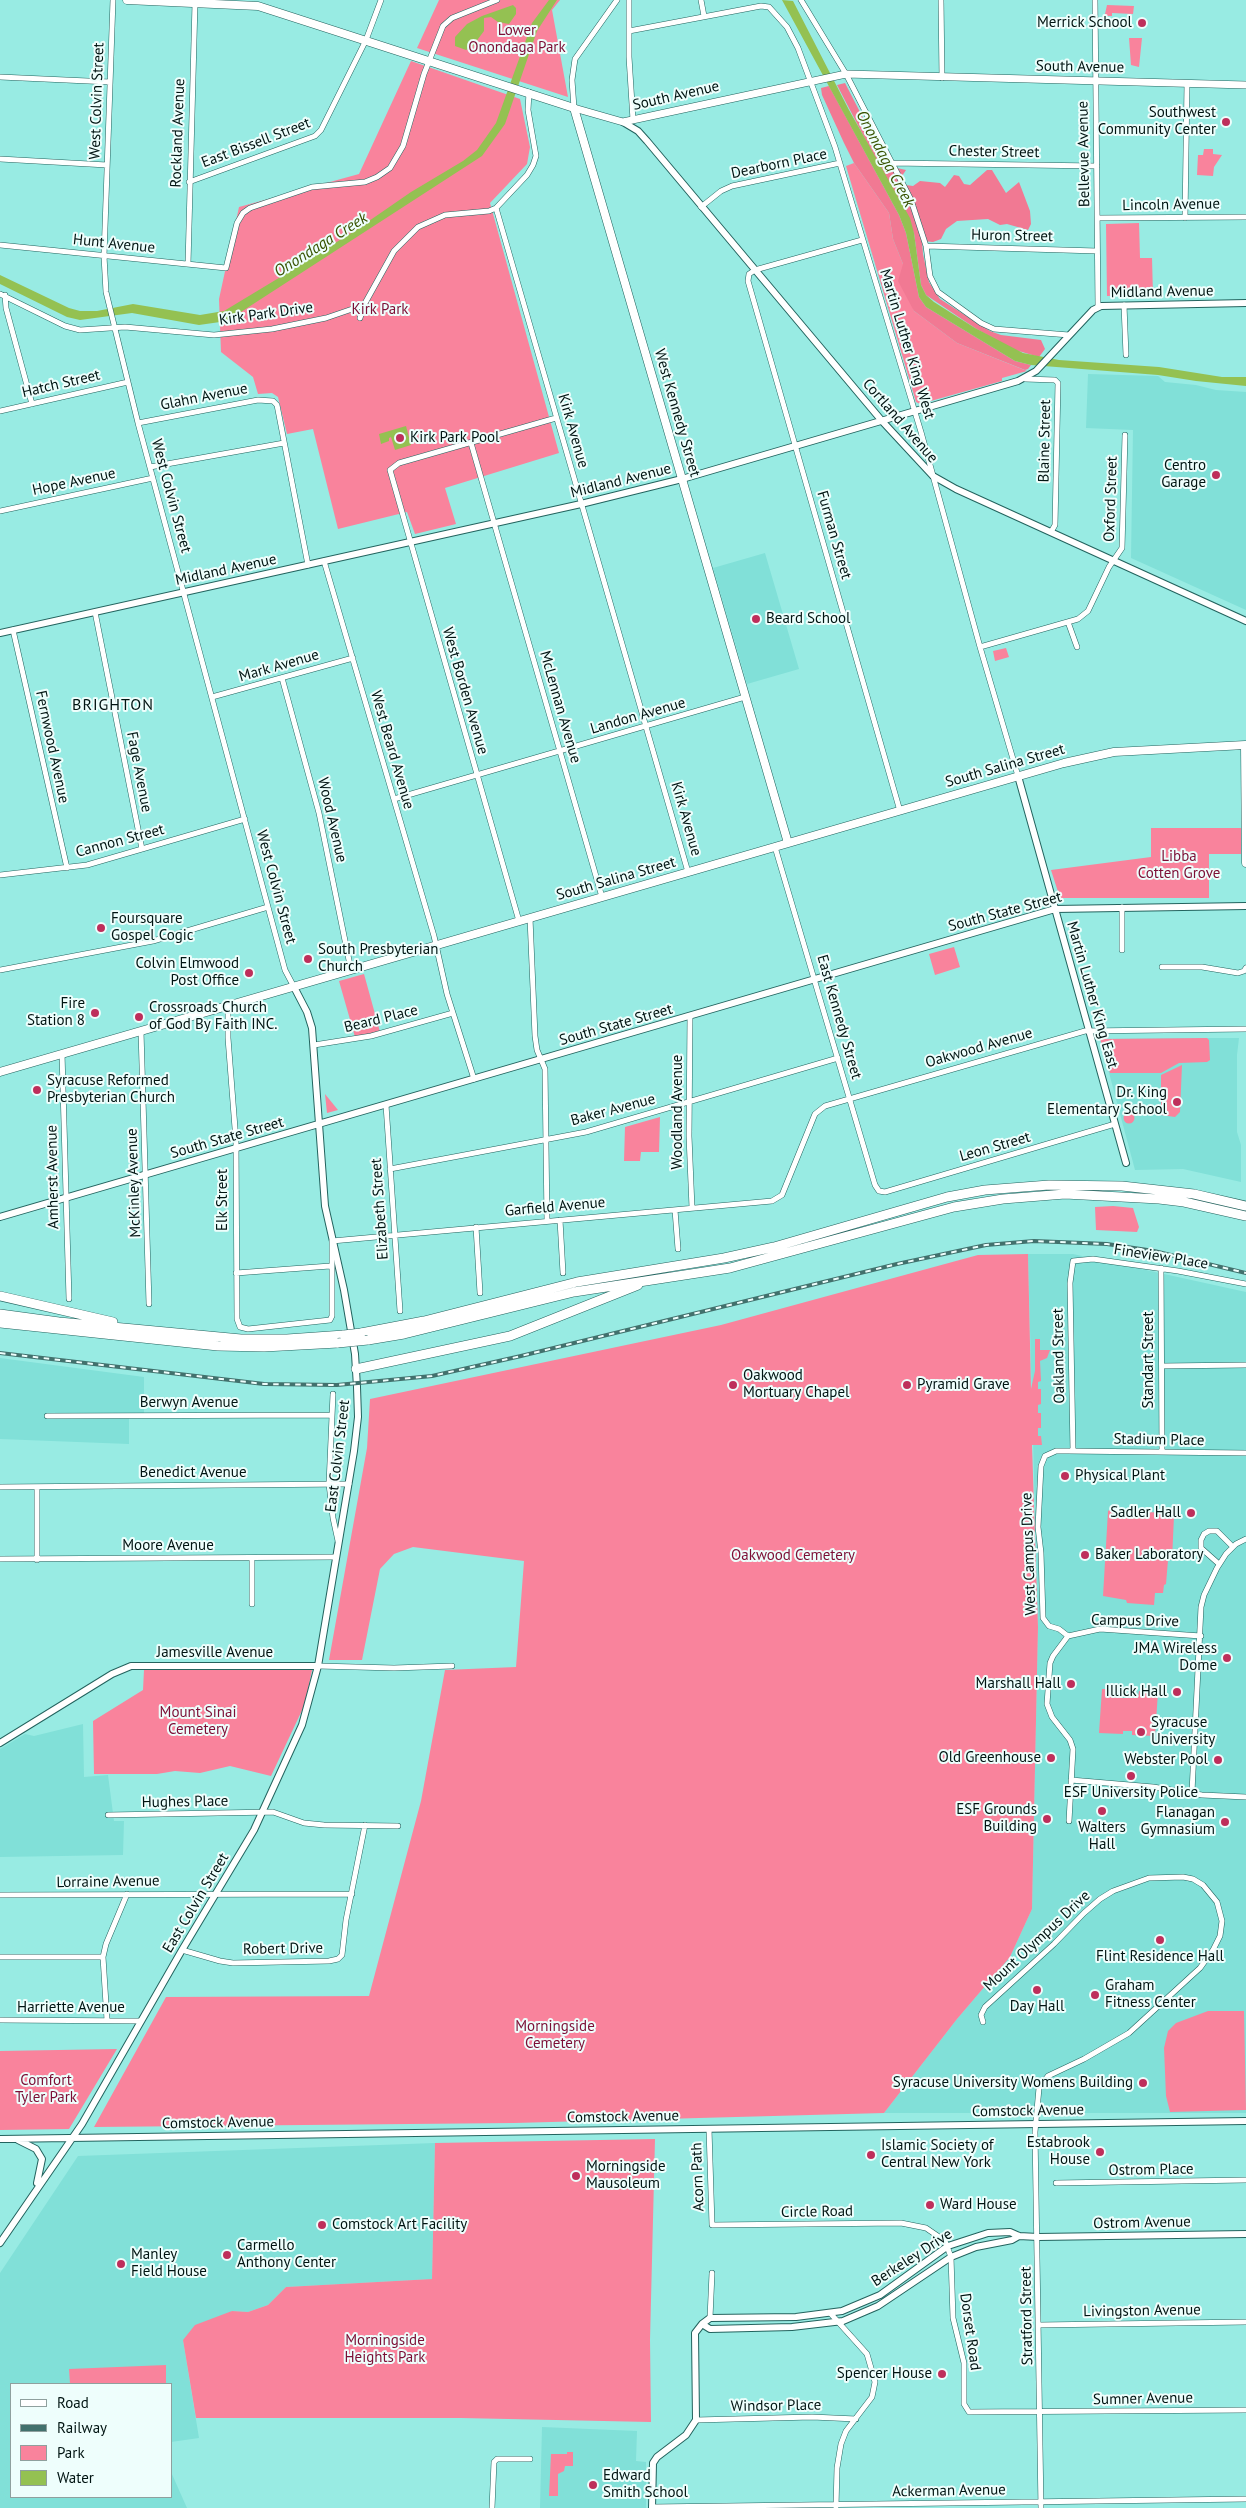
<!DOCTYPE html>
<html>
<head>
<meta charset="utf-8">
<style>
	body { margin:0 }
	#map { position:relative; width:1246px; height:2508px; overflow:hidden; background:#98ebe3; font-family:"PT Sans",sans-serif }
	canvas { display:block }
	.legend { position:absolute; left:10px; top:2383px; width:162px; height:115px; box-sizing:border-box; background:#eefefc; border:1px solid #8fa09e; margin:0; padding:6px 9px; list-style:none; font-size:15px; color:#001412 }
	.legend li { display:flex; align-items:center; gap:10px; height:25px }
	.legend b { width:25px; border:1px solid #8fa09e }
</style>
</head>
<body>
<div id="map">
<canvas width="1246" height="2508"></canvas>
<ul class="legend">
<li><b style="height:6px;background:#fff"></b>Road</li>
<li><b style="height:6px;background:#42716d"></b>Railway</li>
<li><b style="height:14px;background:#f9839c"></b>Park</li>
<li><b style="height:14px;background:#94c152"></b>Water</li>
</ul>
</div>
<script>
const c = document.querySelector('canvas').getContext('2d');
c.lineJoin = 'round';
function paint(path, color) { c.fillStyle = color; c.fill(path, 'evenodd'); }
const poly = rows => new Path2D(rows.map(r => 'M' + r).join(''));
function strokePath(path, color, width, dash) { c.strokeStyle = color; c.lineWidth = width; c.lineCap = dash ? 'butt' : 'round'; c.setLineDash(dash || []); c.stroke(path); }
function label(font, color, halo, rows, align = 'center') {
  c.font = font + ' "PT Sans",sans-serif'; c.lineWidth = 4; c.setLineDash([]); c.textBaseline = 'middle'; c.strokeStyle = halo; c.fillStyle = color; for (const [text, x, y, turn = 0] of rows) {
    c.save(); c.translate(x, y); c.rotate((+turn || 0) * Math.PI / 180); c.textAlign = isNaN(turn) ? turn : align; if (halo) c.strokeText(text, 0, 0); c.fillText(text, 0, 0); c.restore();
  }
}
paint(poly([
	[1088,374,1158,376,1165,382,1196,385,1216,390,1246,392,1246,610,1131,558,1133,430,1086,428],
	[765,553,799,669,747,684,713,568],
	[1207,1038,1239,1038,1237,1055,1237,1132,1241,1145,1241,1182,1183,1169,1135,1170,1100,1039],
	[1028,1254,1073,1254,1246,1292,1246,2113,884,2113,957,2019,1010,1957,1032,1909,1038,1627],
	[0,1358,144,1377,144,1413,129,1413,129,1444,0,1439],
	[83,1724,84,1777,108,1775,114,1821,124,1821,123,1855,0,1857,0,1749,25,1734,34,1736],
	[435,2143,432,2279,286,2287,268,2305,248,2312,232,2311,183,2340,199,2438,171,2442,171,2384,11,2384,11,2497,171,2497,171,2472,187,2508,0,2508,0,2273,78,2156],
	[542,2427,637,2431,636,2461,646,2462,646,2508,540,2508]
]), '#81e0d8');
paint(poly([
	[439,0,560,0,552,10,568,97,417,48],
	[1107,5,1134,6,1133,14,1112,13,1112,16,1107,16,1105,14],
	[1129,38,1142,38,1139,67,1131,65],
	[411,61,520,99,530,147,527,164,490,203,559,453,445,488,456,524,415,534,407,512,338,529,313,429,287,434,278,397,272,393,258,394,253,377,221,352,219,299,239,207,359,174],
	[1204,149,1213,149,1213,154,1222,155,1214,167,1213,176,1197,175,1198,155,1203,155],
	[854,163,889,213,893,239,903,264,914,311,957,343,1027,371,1002,378,1002,381,920,404,916,402,846,166],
	[1139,223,1140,258,1152,258,1153,295,1107,296,1106,224],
	[1006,648,1009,657,995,661,993,651],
	[1151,828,1241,828,1241,854,1209,854,1209,898,1060,898,1051,870,1151,857],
	[954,947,960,967,935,975,929,954],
	[364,974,380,1032,355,1037,339,981],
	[1207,1038,1209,1040,1210,1060,1207,1062,1179,1063,1161,1073,1110,1073,1100,1039],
	[1182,1065,1180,1112,1175,1117,1161,1115,1161,1075],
	[325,1094,338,1110,327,1113],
	'1123.5 1118a5.5 5.5 0 1 1 11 0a5.5 5.5 0 1 1-11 0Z',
	[660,1117,659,1152,641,1152,640,1161,624,1161,625,1127],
	[1113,1206,1133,1208,1139,1227,1137,1232,1096,1230,1095,1207],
	[1028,1254,1031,1389,1035,1371,1035,1339,1040,1339,1040,1350,1050,1350,1047,1358,1040,1361,1041,1381,1038,1382,1038,1389,1041,1389,1041,1404,1038,1405,1038,1413,1041,1413,1041,1428,1038,1428,1038,1436,1041,1436,1042,1445,1032,1445,1038,1627,1032,1909,1010,1957,957,2019,884,2113,514,2123,94,2127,166,1997,369,1996,421,1801,445,1670,516,1667,524,1561,413,1547,394,1554,380,1569,362,1660,329,1660,367,1448,370,1399,721,1325,978,1255],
	[1111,1509,1138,1510,1138,1514,1145,1514,1145,1512,1170,1513,1174,1516,1172,1560,1168,1560,1166,1584,1164,1585,1163,1593,1155,1593,1154,1605,1127,1603,1126,1600,1103,1596,1108,1511],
	[144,1670,312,1670,305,1704,271,1776,230,1766,200,1773,175,1771,157,1774,94,1774,93,1721,143,1690],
	[1102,1689,1119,1689,1119,1692,1122,1692,1122,1698,1138,1698,1139,1691,1158,1692,1155,1736,1132,1735,1132,1731,1123,1731,1123,1734,1099,1733],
	[1208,2011,1244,2011,1246,2110,1170,2112,1166,2096,1164,2048,1168,2031,1176,2023],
	[117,2049,69,2129,0,2130,0,2051],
	[655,2139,650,2340,651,2422,461,2418,196,2418,183,2340,195,2325,232,2311,248,2312,268,2305,286,2287,432,2279,435,2143],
	[166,2365,166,2384,70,2384,69,2369],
	[567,2452,573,2452,573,2466,565,2466,564,2471,558,2474,558,2496,549,2496,551,2454,567,2454]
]), '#f9839c');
paint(poly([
	[845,83,888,166,906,170,902,176,906,185,913,186,920,181,940,183,945,187,954,175,959,176,964,184,970,185,987,170,992,170,1006,193,1019,182,1030,211,1031,224,1028,230,1007,224,1000,225,988,219,957,221,946,229,941,239,933,242,922,241,923,254,929,282,940,299,990,331,1001,335,1041,340,1045,349,1039,357,1012,349,975,328,926,295,921,285,914,233,837,85],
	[829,86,899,215,906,233,919,297,926,307,1015,361,1031,365,1028,369,1025,370,957,343,914,311,898,281,903,264,893,239,889,213,854,163,844,143,822,95,821,88]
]), '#f17993');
paint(poly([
	[549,0,557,0,537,31,505,124,482,156,227,321,199,325,132,313,80,320,67,317,0,284,0,275,69,308,80,311,97,311,133,304,200,315,224,311,292,270,291,266,310,254,317,254,353,232,411,192,463,161,477,150,496,123,532,23],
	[782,0,793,1,849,110,910,218,914,233,921,285,926,295,934,302,975,328,1023,353,1059,360,1159,367,1222,377,1246,377,1246,386,1196,381,1158,375,1031,365,1015,361,926,307,919,297,906,233,899,215],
	[513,5,516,8,516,14,509,24,498,22,491,17,484,18,484,31,472,47,466,50,455,46,455,37,467,24,482,16],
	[406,426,411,445,395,450,391,437,389,438,389,441,381,444,379,434]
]), '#94c152');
const minor = poly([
	[113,0,104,256,106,292,138,423,268,907,285,970,294,987],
	[629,0,629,57,633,120],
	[701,0,704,16],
	[801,0,846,74,911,200,926,246,930,276,938,292,981,323,994,329,1069,335],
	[941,0,942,78],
	[1095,0,1098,307],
	[629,31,761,6,769,7,787,27,798,48,835,147,850,197,921,432,980,647,1018,776],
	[0,77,110,82],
	[529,92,528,110,536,156,533,165,527,175,496,208,688,872],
	[574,108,572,80,575,59,617,0],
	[0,159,107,165],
	[891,163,1097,166],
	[189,182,315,136,321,130,366,40,381,0],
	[701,207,721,191,732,186,840,163],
	[1097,218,1246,217],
	[1185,218,1187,84],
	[862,240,755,270,749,274,748,281,900,811],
	[0,245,226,268,237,223,243,213,250,208,312,187,365,182,377,177,390,168,403,146,424,74,443,26,452,18,497,0],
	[926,246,1097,251],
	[188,264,195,3],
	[0,294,65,326,80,330,125,327,214,335,272,329,326,318,364,305,394,251,418,227,445,215,489,211,496,208],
	[5,295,6,308,32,404],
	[1124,305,1126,355],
	[360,318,364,305],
	[1025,379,1055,380,1058,383,1055,525,1051,532],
	[0,411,128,382],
	[138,423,258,400,273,401,277,405,308,565],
	[471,443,602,897],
	[150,467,284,443],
	[0,511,153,478],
	[324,561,434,936,447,994,474,1079],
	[95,612,142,849],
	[1068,622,1077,647],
	[13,630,67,868],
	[980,647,1078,619,1088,611,1109,567,1122,548,1125,435],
	[282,678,319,813,351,970],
	[212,697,353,658],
	[394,799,745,697],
	[775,847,875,1185,879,1191,885,1192,1115,1124],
	[0,875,87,865,245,819],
	[530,918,535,1036,537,1050,545,1069,547,1221],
	[519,921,390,470,399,463,556,418],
	[1122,950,1122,907],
	[1162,967,1202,967,1238,973,1244,971,1246,968],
	[0,970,153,941,268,907],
	[228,1005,228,1038,236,1141,237,1319,240,1327,248,1329,330,1320,332,1316,332,1241,772,1201,782,1195,815,1114,825,1106,1085,1031,1246,1029],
	[690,1016,689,1136,692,1208],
	[141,1031,149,1304],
	[314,1045,371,1036,453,1013],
	[62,1053,69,1299],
	[386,1105,400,1311],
	[390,1169,586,1132,838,1058],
	[675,1210,678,1249],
	[560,1220,563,1273],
	[476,1227,480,1293],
	[1161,1268,1162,1452],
	[236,1273,330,1266],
	[1162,1366,1246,1365],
	[333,1394,329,1484,333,1518,338,1541],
	[47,1416,332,1415],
	[1073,1451,1070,1283,1073,1261,1093,1259,1178,1271,1246,1284],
	[0,1487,349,1484],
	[37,1487,37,1560],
	[252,1558,252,1604],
	[0,1559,336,1557],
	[1219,1564,1201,1548,1201,1540,1204,1534,1209,1531,1217,1531,1233,1547],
	[1068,1636,1059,1629,1049,1626,1043,1618,1041,1553,1038,1527,1041,1466,1045,1456,1056,1451,1068,1451,1246,1453],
	[1068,1636,1053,1656,1050,1663,1047,1704,1052,1717,1070,1740,1073,1749,1069,1821],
	[1068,1636,1100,1629,1201,1636],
	[318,1666,394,1668,452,1666],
	[1071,1780,1153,1787,1202,1795,1246,1797],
	[1192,1792,1201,1607,1204,1595,1217,1568,1226,1554,1236,1544,1246,1539],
	[108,1815,273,1812,304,1823,324,1825,398,1826],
	[0,1895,352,1894],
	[182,1950,220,1961,233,1963,329,1961,338,1959,342,1955,346,1920,365,1825],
	[0,1957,103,1957],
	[0,2020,141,2021],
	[107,2020,103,1957,106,1944,127,1894],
	[983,2022,981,2015,985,2007,1054,1944,1084,1913,1100,1899,1113,1891,1149,1878,1183,1877,1193,1879,1203,1885,1217,1902,1222,1921,1220,1936,1213,1950,1200,1968,1129,2033,1084,2059,1048,2076,1039,2088,1035,2132,1041,2508],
	[709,2129,712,2225,901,2223,926,2228,945,2241,951,2257,953,2318,964,2363,964,2404,969,2412,1246,2410],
	[1056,2183,1246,2180],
	[831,2314,867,2354,875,2382,872,2397,846,2431,841,2444,837,2468,836,2507],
	[710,2318,712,2273],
	[1039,2325,1246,2322],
	[696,2420,812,2417,856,2419],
	[652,2507,1246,2499],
	[492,2508,494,2462,497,2459,530,2459]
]);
const tertiary = poly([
	[623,122,638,131,647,141,882,421,933,476,956,489,1246,621],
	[0,633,581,504,682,479,1018,381,1036,371,1093,310,1101,306,1246,303],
	[1018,776,1126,1163],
	[0,1217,1055,909,1246,906],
	[0,1743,112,1674,131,1666,318,1666],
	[0,2139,1246,2121],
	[18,2140,36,2149,42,2159,37,2183],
	[0,2243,82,2124,182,1950,254,1830,302,1725,318,1666,354,1451,358,1417,357,1387,355,1354,344,1290,325,1206,312,1028,307,1012,294,987],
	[702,2324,710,2329,792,2327,843,2321,878,2306,951,2257,976,2247,1012,2240,1019,2236],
	[652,2508,653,2463,657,2457,686,2435,696,2420,695,2333,702,2324,710,2318,796,2317,842,2311,880,2295,948,2246,988,2233,1010,2232,1019,2236,1038,2237,1246,2234]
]);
const secondary = poly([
	[574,108,623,122,846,74,1246,85]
]);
const primary = poly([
	[127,0,258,6,574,108,788,843],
	[0,1072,1064,763,1114,752,1245,745,1246,863]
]);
const motorway = poly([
	[0,1296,113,1322],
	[0,1314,59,1322,241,1339,287,1339,344,1335],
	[0,1323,218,1346,264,1347,338,1343],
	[361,1333,424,1321,577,1282,724,1258,774,1247,947,1197,985,1190,1049,1185,1122,1186,1194,1194,1246,1206],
	[368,1340,404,1334,574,1292,730,1268,954,1207,1003,1199,1065,1194,1159,1199,1184,1202,1246,1216],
	[356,1369,510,1336,638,1285]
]);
strokePath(minor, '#23635e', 6);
strokePath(tertiary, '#23635e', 8);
strokePath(secondary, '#23635e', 8);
strokePath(primary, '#23635e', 9);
strokePath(motorway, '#23635e', 10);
strokePath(minor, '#fff', 5);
strokePath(tertiary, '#fff', 6);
strokePath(secondary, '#fff', 7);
strokePath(primary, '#fff', 8);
strokePath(motorway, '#fff', 9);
const rail = poly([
	[0,1353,264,1384,337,1385,432,1376,521,1356,897,1264,986,1245,1034,1241,1107,1244,1154,1251,1246,1273]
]);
strokePath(rail, '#42716d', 4);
strokePath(rail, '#eefefc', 2, [5.5]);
const motorwayBridge = poly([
	[344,1335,361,1333],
	[338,1343,368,1340]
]);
strokePath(motorwayBridge, '#23635e', 10, []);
strokePath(motorwayBridge, '#fff', 9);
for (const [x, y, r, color] of [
	[1142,23,5,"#be2f5b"],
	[1226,122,5,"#be2f5b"],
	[400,438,5,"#be2f5b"],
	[1216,475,5,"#be2f5b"],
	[756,619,5,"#be2f5b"],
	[101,928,5,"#be2f5b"],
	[308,959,5,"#be2f5b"],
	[249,973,5,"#be2f5b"],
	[95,1013,5,"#be2f5b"],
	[139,1017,5,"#be2f5b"],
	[37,1090,5,"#be2f5b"],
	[1177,1102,5,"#be2f5b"],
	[733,1385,5,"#be2f5b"],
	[907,1385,5,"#be2f5b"],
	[1065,1476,5,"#be2f5b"],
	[1191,1513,5,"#be2f5b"],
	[1085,1555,5,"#be2f5b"],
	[1227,1658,5,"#be2f5b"],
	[1071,1684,5,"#be2f5b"],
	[1177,1692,5,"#be2f5b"],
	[1141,1732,5,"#be2f5b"],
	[1051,1758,5,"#be2f5b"],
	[1218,1760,5,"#be2f5b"],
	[1131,1776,5,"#be2f5b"],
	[1102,1811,5,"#be2f5b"],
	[1047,1819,5,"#be2f5b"],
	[1225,1822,5,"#be2f5b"],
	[1160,1940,5,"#be2f5b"],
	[1037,1990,5,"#be2f5b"],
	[1095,1995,5,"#be2f5b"],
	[1143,2083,5,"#be2f5b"],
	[1100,2152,5,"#be2f5b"],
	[871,2155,5,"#be2f5b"],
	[576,2176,5,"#be2f5b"],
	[930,2205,5,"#be2f5b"],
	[322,2225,5,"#be2f5b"],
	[227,2255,5,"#be2f5b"],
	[121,2264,5,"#be2f5b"],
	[942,2374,5,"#be2f5b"],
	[593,2485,5,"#be2f5b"]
]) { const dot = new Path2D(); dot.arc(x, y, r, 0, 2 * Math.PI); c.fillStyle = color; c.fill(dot); strokePath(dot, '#eefefc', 2); }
label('15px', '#001412', '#eefefc', [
	["Merrick School",1132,23,"right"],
	["Southwest",1216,113,"right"],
	["Community Center",1216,130,"right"],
	["Kirk Park Pool",410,438],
	["Centro",1206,466,"right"],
	["Garage",1206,483,"right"],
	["Beard School",766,619],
	["Foursquare",111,919],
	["Gospel Cogic",111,936],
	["South Presbyterian",318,950],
	["Church",318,967],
	["Colvin Elmwood",239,964,"right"],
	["Post Office",239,981,"right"],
	["Fire",85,1004,"right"],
	["Station 8",85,1021,"right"],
	["Crossroads Church",149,1008],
	["of God By Faith INC.",149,1025],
	["Syracuse Reformed",47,1081],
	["Presbyterian Church",47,1098],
	["Dr. King",1167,1093,"right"],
	["Elementary School",1167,1110,"right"],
	["Oakwood",743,1376],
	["Mortuary Chapel",743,1393],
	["Pyramid Grave",917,1385],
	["Physical Plant",1075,1476],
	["Sadler Hall",1181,1513,"right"],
	["Baker Laboratory",1095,1555],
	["JMA Wireless",1217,1649,"right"],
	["Dome",1217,1666,"right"],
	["Marshall Hall",1061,1684,"right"],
	["Illick Hall",1167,1692,"right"],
	["Syracuse",1151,1723],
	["University",1151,1740],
	["Old Greenhouse",1041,1758,"right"],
	["Webster Pool",1208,1760,"right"],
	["ESF University Police",1131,1793,"center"],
	["ESF Grounds",1037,1810,"right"],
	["Building",1037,1827,"right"],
	["Flanagan",1215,1813,"right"],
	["Gymnasium",1215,1830,"right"],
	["Walters",1102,1828,"center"],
	["Hall",1102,1845,"center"],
	["Flint Residence Hall",1160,1957,"center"],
	["Graham",1105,1986],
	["Fitness Center",1105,2003],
	["Day Hall",1037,2007,"center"],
	["Syracuse University Womens Building",1133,2083,"right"],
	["Estabrook",1090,2143,"right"],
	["House",1090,2160,"right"],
	["Islamic Society of",881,2146],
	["Central New York",881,2163],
	["Morningside",586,2167],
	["Mausoleum",586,2184],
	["Ward House",940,2205],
	["Comstock Art Facility",332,2225],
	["Carmello",237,2246],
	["Anthony Center",237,2263],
	["Manley",131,2255],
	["Field House",131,2272],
	["Spencer House",932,2374,"right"],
	["Edward",603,2476],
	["Smith School",603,2493]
], 'left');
label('15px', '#7c0e35', '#eefefc', [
	["Lower",517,31],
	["Onondaga Park",517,48],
	["Kirk Park",380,310],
	["Libba",1179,857],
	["Cotten Grove",1179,874],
	["Oakwood Cemetery",793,1556],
	["Mount Sinai",198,1713],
	["Cemetery",198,1730],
	["Morningside",555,2027],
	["Cemetery",555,2044],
	["Comfort",46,2081],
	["Tyler Park",46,2098],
	["Morningside",385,2341],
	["Heights Park",385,2358]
]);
label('15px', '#001412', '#eefefc', [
	["South Avenue",1080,67,1],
	["South Avenue",676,96,-13],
	["West Colvin Street",97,101,-88],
	["Rockland Avenue",178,133,-88],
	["East Bissell Street",256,143,-21],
	["Chester Street",994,152,1],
	["Bellevue Avenue",1084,154,-91],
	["Dearborn Place",779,164,-12],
	["Lincoln Avenue",1171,205,-1],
	["Huron Street",1012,236,1],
	["Hunt Avenue",114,244,6],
	["Midland Avenue",1162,292,-1],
	["Kirk Park Drive",266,314,-8],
	["Martin Luther King West",907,344,73],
	["Hatch Street",61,384,-13],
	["Glahn Avenue",204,397,-11],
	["West Kennedy Street",677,413,74],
	["Cortland Avenue",900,421,49],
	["Kirk Avenue",573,431,74],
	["Blaine Street",1045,441,-89],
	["Midland Avenue",621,481,-14],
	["Hope Avenue",74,482,-12],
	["West Colvin Street",171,496,75],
	["Oxford Street",1111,499,-88],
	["Furman Street",834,535,74],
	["Midland Avenue",226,570,-12],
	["Mark Avenue",279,666,-16],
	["West Borden Avenue",465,691,74],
	["McLennan Avenue",560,707,74],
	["Landon Avenue",638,716,-16],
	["Fernwood Avenue",52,747,78],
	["West Beard Avenue",392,750,74],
	["South Salina Street",1005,766,-16],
	["Fage Avenue",139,772,79],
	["Kirk Avenue",686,819,74],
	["Wood Avenue",332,820,77],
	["Cannon Street",120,841,-15],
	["South Salina Street",616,879,-16],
	["West Colvin Street",276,887,75],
	["South State Street",1005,912,-15],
	["Martin Luther King East",1092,995,74],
	["East Kennedy Street",839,1017,74],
	["Beard Place",381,1019,-14],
	["South State Street",616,1025,-16],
	["Oakwood Avenue",979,1048,-16],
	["Baker Avenue",613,1110,-15],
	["Woodland Avenue",678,1112,-90],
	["South State Street",227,1138,-16],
	["Leon Street",995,1147,-16],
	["Amherst Avenue",53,1177,-91],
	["McKinley Avenue",134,1183,-92],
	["Elk Street",223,1200,-90],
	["Garfield Avenue",555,1207,-5],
	["Elizabeth Street",380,1209,-94],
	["Fineview Place",1161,1257,9],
	["Oakland Street",1059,1356,-91],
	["Standart Street",1149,1360,-90],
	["Berwyn Avenue",189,1403],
	["Stadium Place",1159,1440,1],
	["East Colvin Street",338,1456,-83],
	["Benedict Avenue",193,1473],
	["Moore Avenue",168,1546],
	["West Campus Drive",1029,1554,-92],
	["Campus Drive",1135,1621,1],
	["Jamesville Avenue",215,1653],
	["Hughes Place",185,1802,-1],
	["Lorraine Avenue",108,1882,-1],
	["East Colvin Street",196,1903,-59],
	["Mount Olympus Drive",1037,1941,-43],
	["Robert Drive",283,1949,-1],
	["Harriette Avenue",71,2008],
	["Comstock Avenue",1028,2111,-1],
	["Comstock Avenue",623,2117,-1],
	["Comstock Avenue",218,2123,-1],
	["Ostrom Place",1151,2170,-1],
	["Acorn Path",698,2177,-92],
	["Circle Road",817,2212,-1],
	["Ostrom Avenue",1142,2223,-1],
	["Berkeley Drive",912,2258,-33],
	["Livingston Avenue",1142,2311,-1],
	["Stratford Street",1027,2316,-91],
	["Dorset Road",970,2332,82],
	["Sumner Avenue",1143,2399,-1],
	["Windsor Place",776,2406,-1],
	["Ackerman Avenue",949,2491,-1]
]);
label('italic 16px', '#385300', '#eefefc', [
	["Onondaga Creek",885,159,62],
	["Onondaga Creek",321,245,-32]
]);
c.letterSpacing = '1px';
label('16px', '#001412', '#eefefc', [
	["BRIGHTON",113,705]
]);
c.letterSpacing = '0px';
</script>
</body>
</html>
